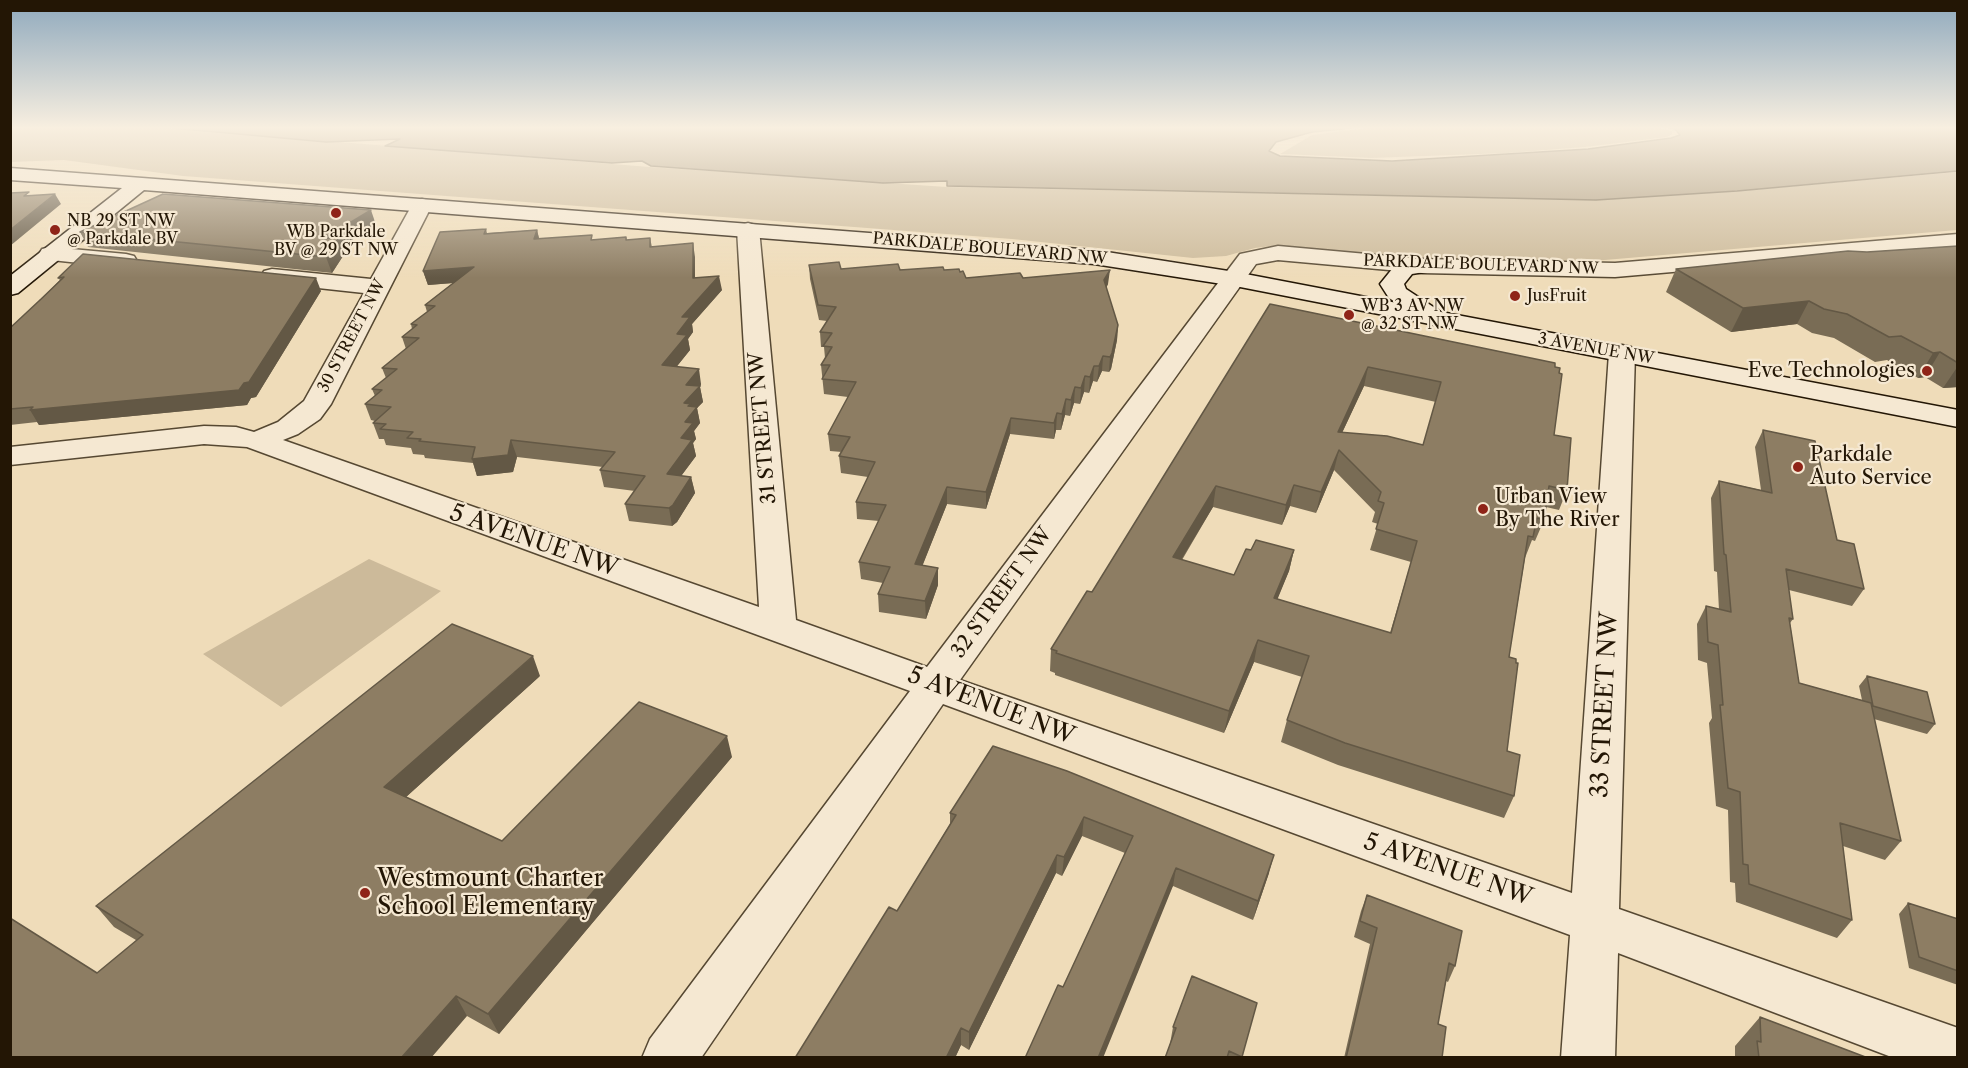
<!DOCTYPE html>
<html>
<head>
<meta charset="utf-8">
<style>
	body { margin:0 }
	#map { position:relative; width:1968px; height:1068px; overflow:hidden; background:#efdcb9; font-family:"Libre Caslon Text",serif }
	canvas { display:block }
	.frame { position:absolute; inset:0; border:12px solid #231605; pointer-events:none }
</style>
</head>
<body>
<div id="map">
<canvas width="1968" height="1068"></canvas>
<div class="frame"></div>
</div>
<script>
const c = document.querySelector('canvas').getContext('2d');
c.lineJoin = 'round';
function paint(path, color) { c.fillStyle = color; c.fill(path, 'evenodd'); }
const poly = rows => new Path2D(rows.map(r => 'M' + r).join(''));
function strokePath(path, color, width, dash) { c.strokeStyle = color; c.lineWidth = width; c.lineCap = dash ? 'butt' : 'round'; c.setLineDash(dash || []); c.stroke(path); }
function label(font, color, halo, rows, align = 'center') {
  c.font = font + ' "Libre Caslon Text",serif'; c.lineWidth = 4.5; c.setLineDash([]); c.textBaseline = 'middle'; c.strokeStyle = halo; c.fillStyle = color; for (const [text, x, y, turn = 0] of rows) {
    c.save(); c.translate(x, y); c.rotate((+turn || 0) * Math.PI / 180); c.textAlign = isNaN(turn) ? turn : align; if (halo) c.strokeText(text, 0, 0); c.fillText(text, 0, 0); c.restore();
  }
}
paint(poly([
	[10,128,165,128,650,167,947,187,1597,200,1739,191,1957,172,1957,230,1593,261,1384,258,1280,245,1255,248,1226,256,1193,258,1012,239,183,176,64,160,11,162],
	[1367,128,1659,128,1672,131,1672,134,1667,137,1585,147,1508,153,1372,158,1280,154,1312,135],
	[369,559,441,591,281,707,203,654]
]), '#ccba9a');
const water = poly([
	[173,128,1352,128,1312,132,1276,142,1269,151,1280,156,1392,161,1588,149,1671,138,1680,135,1675,129,1668,128,1957,128,1958,171,1737,191,1596,200,947,186,947,181,883,183,651,166,642,161,612,163,385,146,400,139,326,142,173,128]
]);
paint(water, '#aa997c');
strokePath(water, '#74654c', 1.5);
const street = poly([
	[422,199,429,201,432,205,331,404,320,419,298,434,283,440,759,607,737,229,741,225,748,223,755,225,759,229,796,620,927,667,1240,254,1278,246,1422,259,1615,263,1958,234,1958,247,1615,277,1422,273,1278,260,1256,264,960,680,1572,893,1609,353,1613,347,1622,345,1631,347,1635,353,1619,909,1958,1028,1958,1058,1894,1058,1618,953,1615,1058,1561,1058,1570,935,943,704,701,1058,642,1058,650,1039,910,691,247,447,204,444,10,465,10,447,204,426,236,427,254,432,278,422,304,401,364,293,272,283,264,281,261,276,264,271,272,269,371,279,412,205,415,201,422,199],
	[50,247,126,254,134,256,137,261,134,266,126,268,42,259,39,254,42,249,50,247]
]);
const secondary = poly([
	[10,168,1094,250,1235,272,1397,303,1389,298,1380,284,1397,263,1422,259,1430,261,1433,266,1430,271,1412,274,1404,284,1406,289,1441,312,1958,410,1958,427,1235,286,1094,264,144,190,18,293,10,295,10,276,122,188,10,180,10,168]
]);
strokePath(street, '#564832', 3);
strokePath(secondary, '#231605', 3);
paint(street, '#f5e8d2');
paint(secondary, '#f5e8d2');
paint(poly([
	[376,225,342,246,345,253,332,273,88,247,80,232],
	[486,229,487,233,537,230,539,238,594,240,626,237,627,240,650,238,652,247,695,257,695,278,722,290,692,324,693,332,688,339,690,350,677,366,701,384,700,387,703,402,697,408,700,423,694,431,696,439,693,443,696,456,681,476,691,477,695,493,677,522,672,526,629,521,625,504,635,491,604,487,600,470,603,467,517,457,513,472,477,476,473,463,425,458,424,455,413,454,411,448,386,445,384,439,379,439,373,423,375,421,371,420,365,404,375,396,372,389,386,378,382,368,406,349,402,337,412,329,411,324,427,312,425,305,453,283,428,285,423,271],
	[1958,246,1958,387,1943,388,1925,377,1918,378,1887,360,1875,362,1834,338,1812,333,1797,324,1731,332,1666,292,1676,269,1867,252],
	[809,265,841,269,944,270,960,272,966,278,1023,278,1108,284,1106,288,1118,325,1117,340,1111,369,1109,372,1102,371,1097,382,1093,381,1089,393,1084,392,1080,404,1074,403,1070,416,1065,415,1061,430,1056,430,1054,439,1010,434,986,509,947,504,922,566,938,568,938,585,926,619,879,612,878,594,883,583,861,579,859,562,879,521,857,519,856,502,868,477,841,473,839,456,842,452,830,451,828,434,848,397,824,394,821,365,825,358,824,347,821,347,820,332,827,321,819,320,810,279],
	[58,278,321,291,256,397,251,398,247,405,39,425,37,422,10,425,10,328,39,302,39,301,60,280],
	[1270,304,1555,367,1554,435,1567,490,1559,510,1546,507,1544,520,1535,541,1532,540,1525,558,1509,657,1507,751,1514,796,1504,818,1338,765,1281,742,1287,720,1302,677,1254,662,1224,733,1055,675,1055,673,1050,671,1051,649,1092,592],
	[1364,386,1436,402,1423,445,1342,433],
	[1334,470,1375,512,1372,522,1378,524,1370,550,1411,562,1390,633,1277,599,1289,571,1294,550,1251,550,1234,575,1182,560,1213,507,1282,525,1290,506,1316,513],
	[1763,430,1837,540,1864,589,1852,606,1789,590,1793,619,1790,623,1799,683,1862,700,1859,686,1867,676,1935,724,1927,734,1874,719,1901,841,1885,860,1843,846,1852,920,1837,938,1736,902,1735,883,1730,882,1728,810,1716,806,1709,723,1712,718,1707,663,1698,660,1697,624,1706,606,1719,610,1717,572,1714,571,1711,498,1719,481,1761,490,1755,447],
	[540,676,406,797,502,841,732,757,499,1034,467,1016,136,940,114,927,96,906],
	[993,746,1269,873,1253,920,1173,886,1063,987,1125,853,1082,836,1062,876,1056,873,969,1050,961,1045,955,1058,795,1058,897,911,950,824,950,813],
	[1367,895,1455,966,1448,982,1446,981,1438,1024,1442,1058,1344,1058,1370,944,1354,937,1361,911],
	[1908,903,1958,919,1958,985,1909,968,1899,914],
	[1257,1003,1241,1058,1165,1058,1170,1044,1173,1027],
	[1760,1017,1868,1058,1735,1058,1735,1046]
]), '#796c55');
paint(poly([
	[55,194,61,204,10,246,10,230],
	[371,210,376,225,342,246,345,253,332,273,326,257,323,239],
	[537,230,540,243,534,239],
	[693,243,695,257,695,293,693,278],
	[474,267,478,281,428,285,423,271],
	[1110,270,1108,284,1103,294,1104,280],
	[719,276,722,290,692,324,693,332,688,339,690,350,666,380,662,365,677,334,682,317],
	[316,278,321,291,256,397,251,398,247,405,39,425,30,410],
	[1809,301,1797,324,1731,332,1743,308],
	[1118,325,1117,340,1111,369,1109,372,1110,357],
	[1940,352,1925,377,1918,378,1933,353],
	[1103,356,1102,371,1097,382,1099,366],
	[1094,366,1093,381,1089,393,1090,377],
	[1958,366,1958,387,1943,388],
	[1368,367,1364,386,1333,452,1338,432],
	[699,369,701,384,700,387,703,402,697,408,700,423,694,431,696,439,693,443,696,456,670,491,667,474,681,438,685,422,684,403,686,385],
	[1085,376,1084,392,1080,404,1081,388],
	[1075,387,1074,403,1070,416,1071,400],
	[1066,399,1065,415,1061,430,1062,414],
	[1057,413,1056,430,1054,439,1054,423],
	[1011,418,1010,434,986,509,986,492],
	[511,440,517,457,513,472,477,476,472,459],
	[1339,450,1334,470,1316,513,1321,492],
	[691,477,695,493,677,522,672,526,669,508],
	[1294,485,1290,506,1282,525,1286,505],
	[1216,486,1213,507,1170,578,1173,557],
	[947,487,947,504,916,582,915,564],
	[1294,550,1289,571,1269,620,1274,598],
	[938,568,938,585,926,619,925,601],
	[1258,640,1254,662,1224,733,1229,711],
	[533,656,540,676,395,807,384,787],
	[727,736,732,757,499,1034,488,1014],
	[1084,817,1082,836,1062,876,1064,857],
	[1057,855,1056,873,969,1050,969,1032],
	[1274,855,1269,873,1253,920,1258,901],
	[1176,868,1173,886,1103,1058,1098,1058],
	[456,996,467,1016,431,1058,401,1058],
	[961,1028,961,1045,955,1058,946,1058]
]), '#635845');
const building = poly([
	[29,192,24,196,55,194,10,230,10,193,29,192],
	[163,194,371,210,323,239,339,237,326,257,80,232,163,194],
	[486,229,484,234,537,230,534,239,592,235,591,240,626,237,626,240,650,238,650,247,693,243,693,278,719,276,682,317,690,317,677,334,687,335,662,365,699,369,686,385,700,386,684,403,691,404,688,406,697,407,685,422,693,423,681,438,692,440,667,474,691,477,673,505,669,508,625,504,645,476,600,470,615,452,511,440,508,455,472,459,475,447,419,441,421,439,407,438,413,432,380,429,386,424,373,423,391,407,365,404,382,390,372,389,397,369,382,368,419,338,402,337,417,325,411,324,435,306,425,305,474,267,423,271,440,232,486,229],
	[1958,246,1958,363,1940,352,1933,353,1901,336,1889,337,1847,314,1824,309,1809,301,1743,308,1676,269,1848,251,1867,252,1958,246],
	[83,254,316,278,249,382,244,383,239,390,30,410,33,407,10,409,10,328,40,300,39,301,64,277,58,278,83,254],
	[839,262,841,269,898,264,900,270,943,267,944,270,959,269,960,272,963,271,966,278,1020,273,1023,278,1110,270,1104,280,1118,325,1112,353,1110,357,1103,356,1099,366,1094,366,1090,377,1085,376,1081,388,1075,387,1071,400,1066,399,1062,414,1057,413,1054,423,1011,418,986,492,947,487,915,564,938,568,925,601,878,594,890,567,859,562,886,505,856,502,875,462,839,456,850,437,828,434,856,382,822,379,830,365,821,365,832,347,823,346,832,333,820,332,836,307,818,305,809,265,839,262],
	[1270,304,1555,363,1555,367,1560,368,1559,373,1562,374,1554,435,1571,438,1567,490,1549,486,1544,520,1537,518,1533,537,1528,536,1509,657,1516,659,1516,663,1518,663,1507,751,1520,755,1514,796,1345,743,1287,720,1309,656,1258,640,1229,711,1056,653,1057,651,1051,649,1087,591,1092,592,1270,304],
	[1368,367,1441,382,1423,445,1387,436,1338,432,1368,367],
	[1339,450,1381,492,1378,501,1384,503,1376,529,1417,541,1391,633,1274,598,1294,550,1256,540,1251,550,1246,549,1234,575,1173,557,1216,486,1286,505,1294,485,1321,492,1339,450],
	[1763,430,1815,441,1837,540,1854,544,1864,589,1786,569,1793,619,1789,618,1799,683,1871,703,1901,841,1840,823,1852,920,1749,884,1748,865,1743,864,1740,792,1728,788,1720,705,1723,705,1718,645,1708,642,1706,606,1731,612,1726,555,1724,554,1719,481,1772,493,1763,430],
	[452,624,533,656,384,787,502,841,639,702,727,736,488,1014,456,996,401,1058,10,1058,10,918,97,973,143,935,96,906,452,624],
	[1867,676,1927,692,1935,724,1873,706,1867,676],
	[993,746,1067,771,1274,855,1258,901,1176,868,1098,1058,1025,1058,1058,985,1063,987,1133,836,1084,817,1064,857,1057,855,969,1032,961,1028,946,1058,795,1058,889,907,897,911,956,815,950,813,993,746],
	[1367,895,1462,931,1455,966,1449,963,1438,1024,1446,1027,1442,1058,1346,1058,1377,928,1360,921,1367,895],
	[1908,903,1958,919,1958,971,1919,957,1908,903],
	[1192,976,1257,1003,1242,1057,1229,1051,1227,1058,1165,1058,1176,1028,1173,1027,1192,976],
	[1760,1017,1868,1058,1759,1058,1757,1041,1761,1042,1760,1017]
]);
paint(building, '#8d7d63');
strokePath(building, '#635845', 1.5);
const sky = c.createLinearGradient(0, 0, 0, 278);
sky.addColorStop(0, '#8fa9bd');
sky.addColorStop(0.46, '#f8efe0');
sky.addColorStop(1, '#f8efe000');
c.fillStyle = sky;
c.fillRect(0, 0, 1968, 278);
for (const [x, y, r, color] of [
	[336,213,6,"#8f2418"],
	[55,230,6,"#8f2418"],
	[1515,296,6,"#8f2418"],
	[1349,315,6,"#8f2418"],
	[1927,371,6,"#8f2418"],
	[1798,467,6,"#8f2418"],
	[1483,509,6,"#8f2418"],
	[365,893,6,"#8f2418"]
]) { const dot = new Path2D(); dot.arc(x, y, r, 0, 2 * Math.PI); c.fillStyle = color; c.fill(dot); strokePath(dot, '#f5e8d2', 2); }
label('16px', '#231605', '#f5e8d2', [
	["NB 29 ST NW",67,221],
	["@ Parkdale BV",67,239],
	["WB Parkdale",336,232,"center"],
	["BV @ 29 ST NW",336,250,"center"],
	["JusFruit",1527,296],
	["WB 3 AV NW",1361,306],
	["@ 32 ST NW",1361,324]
], 'left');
label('16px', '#231605', '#f5e8d2', [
	["PARKDALE BOULEVARD NW",990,249,5],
	["PARKDALE BOULEVARD NW",1481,265,2],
	["30 STREET NW",352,336,-62],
	["3 AVENUE NW",1596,349,10]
]);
label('20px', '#231605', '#f5e8d2', [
	["Eve Technologies",1915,371,"right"],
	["Parkdale",1810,455],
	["Auto Service",1810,478],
	["Urban View",1495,497],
	["By The River",1495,520]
], 'left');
label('20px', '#231605', '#f5e8d2', [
	["31 STREET NW",763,428,-95],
	["32 STREET NW",1002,593,-54]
]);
label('24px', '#231605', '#f5e8d2', [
	["5 AVENUE NW",534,541,19],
	["33 STREET NW",1605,705,-87],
	["5 AVENUE NW",991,706,21],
	["5 AVENUE NW",1448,870,19]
]);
label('24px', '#231605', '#f5e8d2', [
	["Westmount Charter",377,879],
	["School Elementary",377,907]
], 'left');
</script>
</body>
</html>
